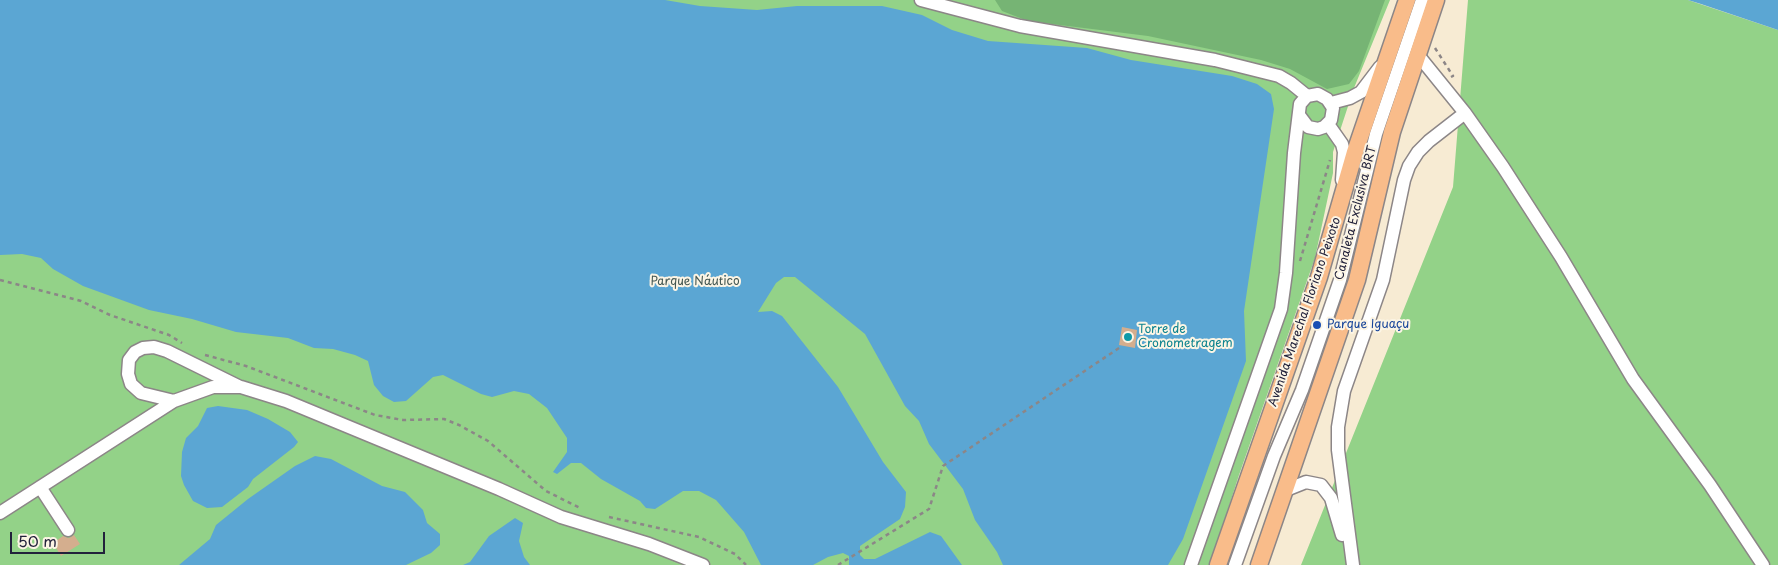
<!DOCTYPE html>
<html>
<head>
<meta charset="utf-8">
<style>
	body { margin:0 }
	#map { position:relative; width:1778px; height:565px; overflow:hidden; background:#f7ebd3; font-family:"Playpen Sans",sans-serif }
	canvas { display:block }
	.scale { position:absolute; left:10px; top:532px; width:95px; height:22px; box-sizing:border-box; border:2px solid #22223b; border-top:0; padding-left:6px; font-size:15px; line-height:18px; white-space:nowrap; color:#22223b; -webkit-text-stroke:4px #fcf5e5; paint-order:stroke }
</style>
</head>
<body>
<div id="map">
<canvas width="1778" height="565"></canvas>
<div class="scale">50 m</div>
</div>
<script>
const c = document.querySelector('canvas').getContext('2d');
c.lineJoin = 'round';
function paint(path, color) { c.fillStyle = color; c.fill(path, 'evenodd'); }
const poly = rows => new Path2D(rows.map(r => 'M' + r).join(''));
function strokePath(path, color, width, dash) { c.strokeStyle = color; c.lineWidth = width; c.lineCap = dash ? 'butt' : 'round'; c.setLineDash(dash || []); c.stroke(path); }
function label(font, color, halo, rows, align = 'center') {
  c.font = font + ' "Playpen Sans",sans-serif'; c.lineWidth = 4; c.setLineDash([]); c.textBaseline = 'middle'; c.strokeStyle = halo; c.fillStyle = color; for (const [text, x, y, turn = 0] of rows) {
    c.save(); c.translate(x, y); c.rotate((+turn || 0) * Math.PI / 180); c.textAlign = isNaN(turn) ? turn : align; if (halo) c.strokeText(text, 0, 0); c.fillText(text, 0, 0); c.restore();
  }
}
paint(poly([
	[0,0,1390,0,1354,88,1333,152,1333,173,1315,258,1239,475,1210,565,0,565],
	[1468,0,1688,0,1778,30,1778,565,1301,565,1453,187]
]), '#93d288');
paint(poly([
	[995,0,1385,0,1359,71,1349,84,1327,89,1290,69,1261,60,1148,36,1028,21,1002,11]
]), '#76b474');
paint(poly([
	[0,0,665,0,700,6,757,10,797,6,882,6,922,15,952,30,988,41,1087,48,1131,60,1232,76,1257,84,1271,94,1274,109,1244,311,1246,361,1183,539,1168,565,1003,565,997,552,975,520,963,489,929,444,919,421,905,406,865,334,795,277,784,277,776,283,758,312,772,311,782,316,838,387,883,462,906,492,905,507,900,519,860,546,860,555,864,559,875,559,930,532,941,536,962,565,849,565,849,556,843,553,828,557,813,565,761,565,744,532,716,500,699,491,683,491,655,509,646,508,640,501,601,479,581,463,571,463,557,474,553,472,567,452,567,438,547,408,529,394,514,391,492,397,481,394,443,375,433,377,406,401,394,402,383,396,374,385,368,361,355,355,333,349,314,348,288,338,236,332,192,319,149,310,83,286,53,269,41,258,22,254,0,255],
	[1688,0,1778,0,1778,30,1701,4],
	[218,406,247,410,268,419,290,432,298,442,294,447,253,479,248,487,222,507,207,508,193,501,184,485,181,476,182,452,186,438,198,426,207,408],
	[315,456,331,459,382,486,405,492,423,510,427,523,440,534,440,545,431,553,406,565,179,565,210,539,216,525,248,499,295,466],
	[515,518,523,523,519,541,524,557,530,565,463,565,470,562,489,536]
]), '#5ba6d3');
paint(poly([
	[1122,327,1137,330,1135,348,1119,345],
	[74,535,80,544,61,556,53,543,63,536,69,538]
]), '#d4ae8e');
const minor = poly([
	[921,0,1020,26,1215,60,1279,76,1291,83,1307,96],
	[1418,55,1465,113,1503,167,1561,257,1633,379,1710,485,1763,565],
	[1331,103,1350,98,1361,92,1380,67],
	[1328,124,1342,144,1344,152,1342,180],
	[174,401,141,393,131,384,128,374,129,360,135,352,143,348,154,347,167,351,240,387],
	[40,487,68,530],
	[1286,490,1306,482,1321,485,1331,498,1342,535],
	[0,513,174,401,213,387,241,387,286,401,499,489,561,517,649,544,703,565],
	[1191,565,1281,309,1286,273,1294,153,1300,104,1307,96,1318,94,1327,99,1333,108,1331,120,1324,127,1318,129,1308,127,1299,115],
	[1235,565,1274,456,1302,390,1340,280,1376,134,1422,0],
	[1353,565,1338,450,1338,427,1344,391,1383,280,1404,180,1409,166,1418,152,1429,141,1465,113]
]);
const major = poly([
	[1218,565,1319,277,1355,152,1407,0],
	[1259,565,1357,280,1392,132,1436,0]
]);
strokePath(minor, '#8c8687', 15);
strokePath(major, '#8c8687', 19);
strokePath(poly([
	[1435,48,1453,76,1451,77],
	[1300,261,1330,160],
	[0,280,81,301,110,315,169,335,182,343],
	[205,355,246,366,375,415,403,420,444,419,459,425,488,441,546,491,582,509],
	[609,517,699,537,735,554,746,565],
	[838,565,929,509,943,466,1122,346]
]), '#8c8687', 2.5, [4, 4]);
strokePath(minor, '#fff', 12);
strokePath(major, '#f9bc8a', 16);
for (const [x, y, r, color] of [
	[1317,325,5,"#1a4fb4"],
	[1128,337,5,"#0f9aa8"]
]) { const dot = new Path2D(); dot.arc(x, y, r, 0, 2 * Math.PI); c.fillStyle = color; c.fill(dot); strokePath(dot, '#fcf5e5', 2); }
label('12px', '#22223b', '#fcf5e5', [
	["Canaleta Exclusiva BRT",1356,213,-76],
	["Avenida Marechal Floriano Peixoto",1305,312,-71]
]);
label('12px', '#445752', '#fcf5e5', [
	["Parque Náutico",695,282]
]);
label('12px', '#164399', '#fcf5e5', [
	["Parque Iguaçu",1327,325]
], 'left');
label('12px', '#0d838f', '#fcf5e5', [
	["Torre de",1138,330],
	["Cronometragem",1138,344]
], 'left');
</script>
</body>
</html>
